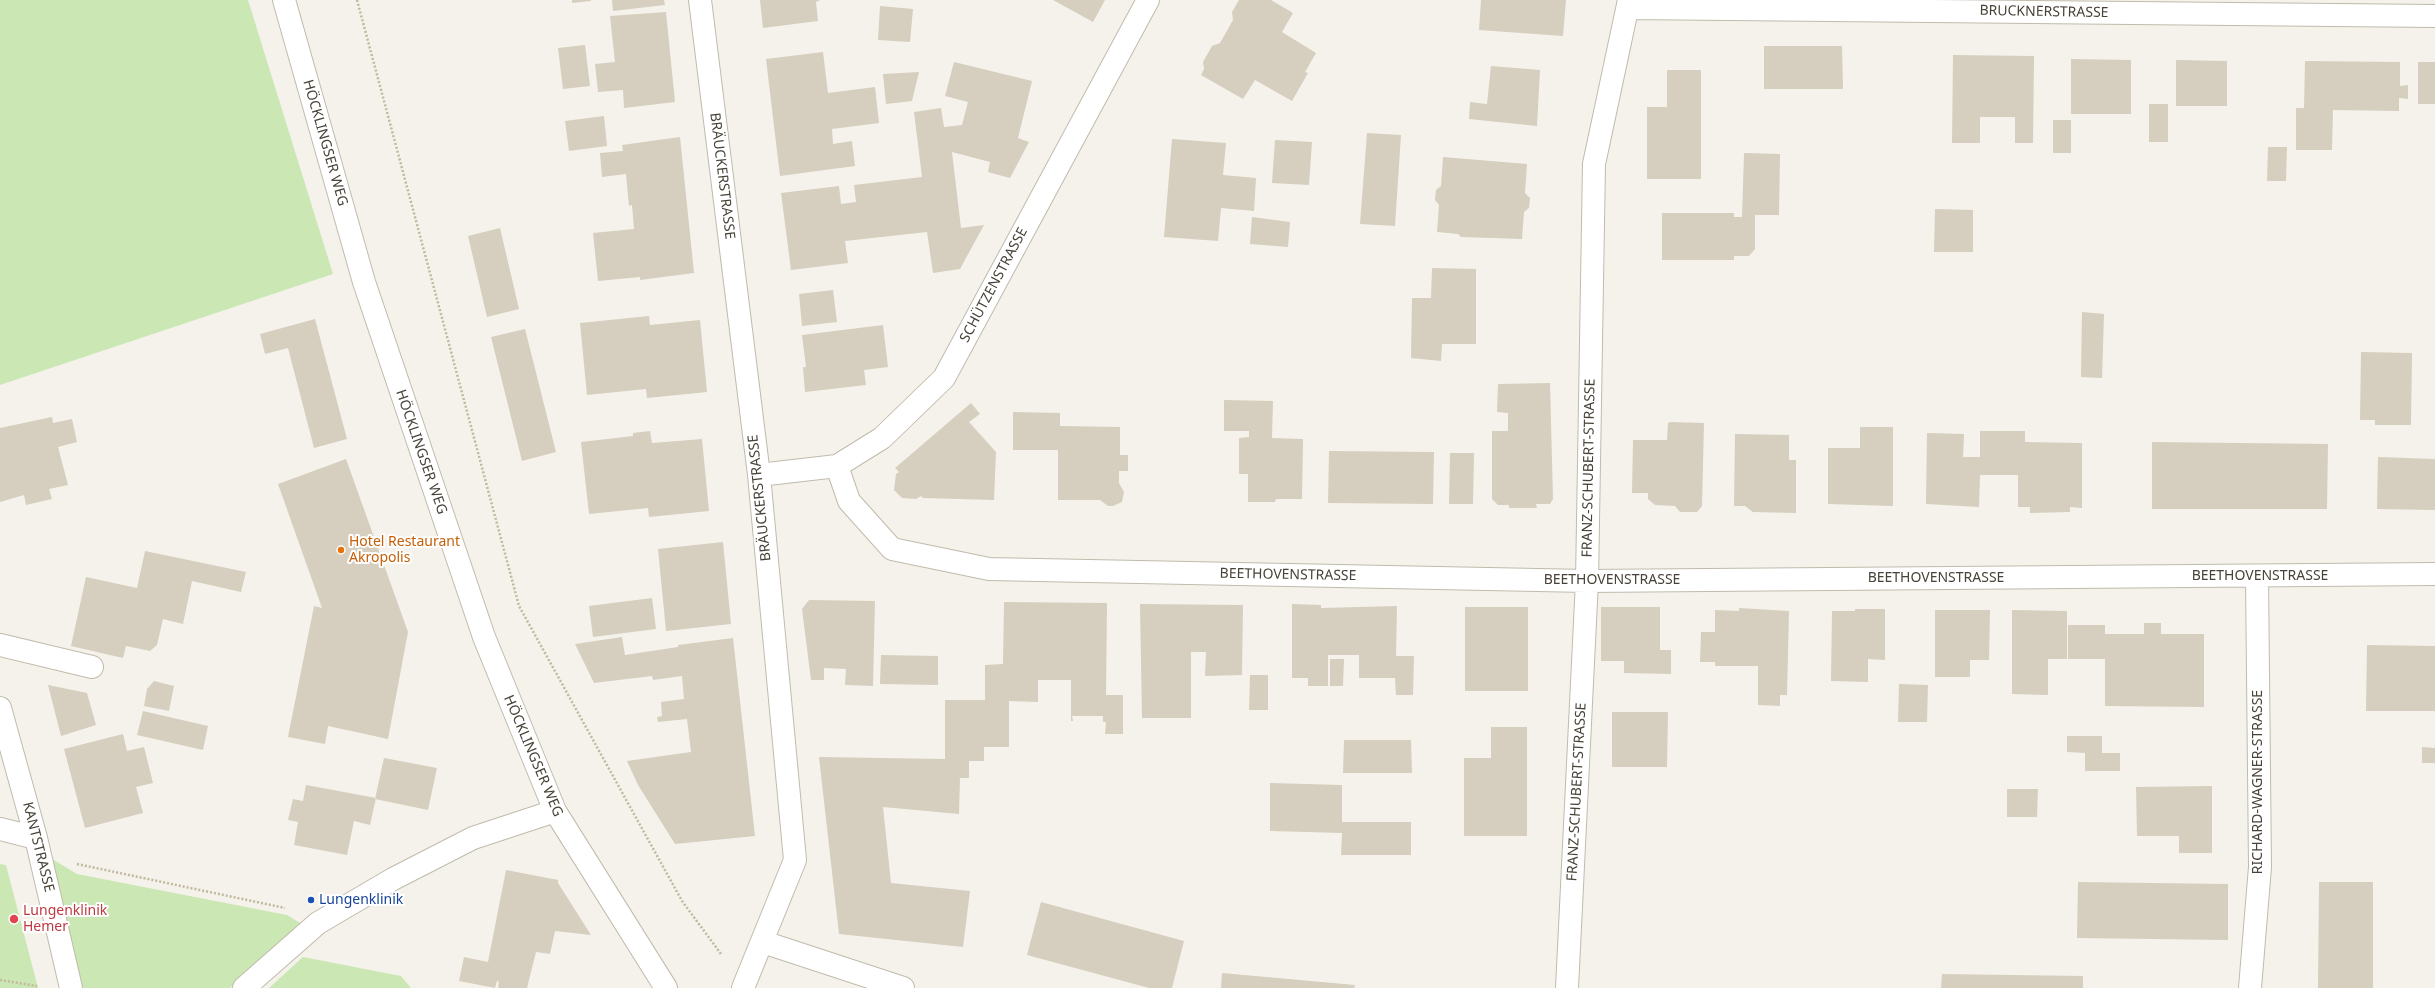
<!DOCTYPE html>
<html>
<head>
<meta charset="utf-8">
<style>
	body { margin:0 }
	canvas { display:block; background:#f4f2ea }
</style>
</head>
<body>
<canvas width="2435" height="988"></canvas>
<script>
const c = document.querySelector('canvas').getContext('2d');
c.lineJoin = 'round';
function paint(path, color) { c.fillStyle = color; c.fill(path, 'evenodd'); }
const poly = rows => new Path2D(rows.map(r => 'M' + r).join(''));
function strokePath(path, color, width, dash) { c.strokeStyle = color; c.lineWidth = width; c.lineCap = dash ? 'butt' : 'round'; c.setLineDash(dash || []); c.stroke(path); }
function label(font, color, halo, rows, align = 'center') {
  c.font = font + ' "Noto Sans",sans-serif'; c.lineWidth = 4; c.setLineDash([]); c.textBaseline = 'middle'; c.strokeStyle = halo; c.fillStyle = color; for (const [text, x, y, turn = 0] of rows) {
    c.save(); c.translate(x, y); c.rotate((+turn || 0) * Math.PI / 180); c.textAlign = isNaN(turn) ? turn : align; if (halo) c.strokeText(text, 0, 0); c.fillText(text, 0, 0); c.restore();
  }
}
paint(poly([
	[0,0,248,0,333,274,0,385],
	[49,857,77,874,287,915,302,924,230,988,81,988],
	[0,864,6,865,38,988,0,988],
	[303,957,401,976,411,988,269,988]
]), '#cbe7b4');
paint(poly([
	[572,0,591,0,591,1,572,3],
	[612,0,664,0,665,5,613,11],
	[760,0,820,0,816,2,818,21,763,28],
	[1053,0,1105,0,1093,22],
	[1239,0,1271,0,1293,13,1282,32,1316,53,1305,72,1308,73,1292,101,1255,80,1243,99,1201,75,1204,69,1203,62,1212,46,1220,43,1233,20,1232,12],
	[1481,0,1566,0,1563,36,1479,30],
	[880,6,913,9,910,42,878,40],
	[666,12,675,102,624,108,623,90,598,92,595,64,615,62,610,16],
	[585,45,590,86,563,89,558,48],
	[1764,46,1842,46,1843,89,1764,89],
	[823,52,828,93,875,87,879,123,832,129,833,144,852,141,855,166,780,176,766,59],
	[1953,55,2034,56,2033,143,2015,143,2015,117,1980,117,1980,143,1952,143],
	[2071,59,2131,60,2131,114,2071,114],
	[2176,60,2227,61,2227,106,2176,106],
	[2305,61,2400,62,2400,86,2408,85,2408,99,2399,98,2399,111,2333,110,2332,150,2296,150,2296,108,2304,108],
	[954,62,1032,81,1018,138,1029,142,1010,178,988,172,990,162,952,152,961,228,984,225,960,269,933,273,927,232,845,241,848,263,791,270,781,193,839,186,841,204,856,202,854,185,922,177,914,112,941,108,944,127,962,125,968,102,945,96],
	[2418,62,2435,62,2435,104,2418,104],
	[1491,66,1540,70,1537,126,1469,119,1470,102,1487,104],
	[1667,70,1701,70,1701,179,1647,179,1647,107,1667,107],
	[919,72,912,101,886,104,883,74],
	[2149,104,2168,104,2168,142,2149,142],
	[604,116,607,146,569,151,565,121],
	[2053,120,2071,120,2071,153,2053,153],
	[1367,133,1401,135,1395,226,1360,224],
	[680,137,694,273,640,280,640,277,598,281,593,233,634,229,632,205,629,206,626,174,602,177,600,153,623,151,622,145],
	[1172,139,1226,143,1223,175,1256,178,1254,211,1221,208,1218,241,1164,237],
	[1275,140,1312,142,1309,185,1272,183],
	[2268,147,2287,147,2286,181,2267,181],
	[1744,153,1780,154,1779,215,1755,215,1755,249,1749,256,1734,256,1734,260,1662,260,1662,213,1734,213,1734,217,1742,217],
	[1443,157,1527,164,1525,193,1530,198,1529,208,1524,212,1522,239,1461,237,1458,234,1437,232,1439,205,1435,200,1436,190,1441,186],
	[1935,209,1973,210,1973,252,1934,252],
	[1252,217,1290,222,1288,247,1250,244],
	[500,228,519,309,487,317,468,236],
	[1432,268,1476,269,1476,344,1442,344,1441,361,1411,358,1412,298,1431,298],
	[833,290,837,322,802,326,799,294],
	[2082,312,2104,314,2102,378,2081,377],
	[649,316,650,325,700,320,707,392,647,398,646,389,587,395,580,323],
	[315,319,347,439,314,448,288,348,265,354,260,334],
	[883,325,888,367,864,370,866,385,805,392,803,367,806,367,802,335],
	[525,329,556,452,522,461,491,337],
	[2361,352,2412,353,2411,425,2375,425,2375,420,2360,420],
	[1550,383,1553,499,1550,504,1536,504,1537,508,1509,508,1509,505,1498,505,1492,499,1492,431,1508,431,1508,413,1497,412,1498,384],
	[1224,400,1273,401,1272,438,1303,439,1302,499,1276,499,1275,502,1248,502,1248,474,1239,474,1239,438,1249,437,1249,431,1224,431],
	[971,403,980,414,969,422,996,452,994,500,923,498,921,496,916,499,902,498,894,490,896,474,899,472,895,468],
	[1013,412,1060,413,1060,426,1120,427,1120,455,1128,455,1128,471,1119,471,1119,483,1124,492,1122,502,1113,506,1108,506,1100,500,1058,500,1058,450,1013,450],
	[52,417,53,423,72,419,77,442,58,447,68,485,49,489,52,499,26,505,24,495,0,502,0,428],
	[1671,422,1704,423,1702,506,1697,512,1680,512,1675,506,1655,505,1648,499,1648,493,1632,493,1633,440,1667,440,1668,423],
	[1860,427,1893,427,1893,506,1828,504,1828,448,1860,448],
	[650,431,652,443,702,439,709,511,649,517,648,508,589,514,581,442,633,436,633,433],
	[1980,431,2025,431,2025,442,2082,443,2082,508,2070,507,2070,512,2030,513,2030,507,2018,507,2018,475,1980,475,1979,507,1926,504,1927,433,1964,434,1963,457,1980,457],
	[1735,434,1789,435,1789,460,1796,460,1796,513,1753,512,1745,506,1734,506],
	[2152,442,2328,444,2327,509,2152,509],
	[1329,451,1434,452,1433,504,1328,503],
	[1450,453,1474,453,1473,504,1449,504],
	[2378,457,2435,459,2435,510,2377,509],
	[346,459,408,632,388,739,328,726,325,744,288,737,314,606,322,608,278,484],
	[723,542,731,624,666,631,658,549],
	[145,551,246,572,241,592,192,581,183,624,163,619,157,645,150,651,126,646,123,658,71,646,86,577,137,588],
	[652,598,656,629,593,637,589,606],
	[809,600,875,601,873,686,845,685,846,669,824,668,824,680,811,680,802,609],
	[1004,602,1107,603,1106,695,1123,695,1123,734,1105,734,1106,722,1103,722,1103,716,1072,716,1073,721,1071,721,1071,680,1038,680,1038,702,1009,701,1009,747,984,747,984,761,969,761,969,778,960,778,959,814,883,807,891,883,970,891,963,947,839,934,819,757,945,759,945,700,985,700,985,665,1003,664],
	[1140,604,1243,605,1242,675,1205,676,1206,652,1191,652,1191,718,1142,718],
	[1292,604,1321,605,1321,608,1397,606,1396,656,1414,656,1413,695,1396,695,1395,678,1359,678,1359,655,1328,655,1328,686,1308,686,1308,678,1292,678],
	[1465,607,1528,607,1528,691,1465,691],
	[1601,607,1660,607,1660,650,1671,650,1671,674,1624,673,1624,661,1601,661],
	[1739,608,1789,611,1787,695,1780,695,1780,706,1758,705,1758,666,1715,666,1715,662,1700,662,1701,632,1715,632,1715,610,1739,611],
	[1855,609,1885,609,1885,660,1868,659,1868,682,1831,681,1832,611,1855,611],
	[1935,610,1990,610,1989,660,1970,660,1970,677,1935,677],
	[2012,610,2067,611,2067,659,2048,659,2048,695,2012,694],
	[2144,623,2161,623,2161,634,2204,634,2204,707,2105,706,2105,659,2068,659,2068,625,2105,625,2105,634,2144,634],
	[622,637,625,655,678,647,678,645,733,638,755,836,675,844,638,785,627,761,691,752,687,719,658,722,657,717,662,716,661,702,684,699,682,676,653,680,652,676,594,683,575,644],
	[2367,645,2435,646,2435,711,2366,711],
	[881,655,938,656,938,685,880,684],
	[1330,659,1344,659,1343,686,1330,686],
	[1250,675,1268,675,1268,710,1249,710],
	[154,681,174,686,169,711,144,706,147,689],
	[1899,684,1928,685,1927,722,1898,722],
	[48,685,87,693,96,725,61,736],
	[143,711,208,726,203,750,137,735],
	[1612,712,1668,712,1667,767,1612,767],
	[1491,727,1527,727,1527,836,1464,836,1464,758,1491,758],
	[123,734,127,751,144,747,153,783,136,787,143,813,85,828,64,749],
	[2067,736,2102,736,2102,753,2120,753,2120,771,2085,771,2085,753,2067,752],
	[1344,740,1411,740,1412,773,1343,773],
	[2422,747,2435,748,2435,763,2422,763],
	[384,758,437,768,428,810,375,799],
	[1270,783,1342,785,1342,822,1411,822,1411,855,1341,855,1342,833,1270,831],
	[306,785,376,798,370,825,354,821,347,855,294,845,298,822,288,820,293,799,303,801],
	[2212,786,2212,853,2179,853,2179,836,2137,836,2136,787],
	[2007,789,2026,789,2026,796,2026,789,2038,789,2037,817,2007,817],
	[506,870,558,880,558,883,591,935,555,931,550,954,536,952,527,988,498,988,499,982,497,981,495,988,459,981,464,957,488,962],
	[2078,882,2228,884,2228,940,2077,938],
	[2319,882,2373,882,2373,988,2318,988],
	[1041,902,1184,941,1172,988,1149,988,1027,955],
	[1222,973,1355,985,1354,988,1221,988],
	[1942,974,2083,976,2083,988,1941,988]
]), '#d6cfbf');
const lane = poly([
	[0,645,92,667]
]);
const street = poly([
	[284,0,364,282,484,637,555,811,666,988],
	[700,0,759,475,795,860,743,988],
	[1629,8,2435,16],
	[837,466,849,501,892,549,989,569,1587,581,2435,574],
	[759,475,837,466,882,438,944,378,1148,0],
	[0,708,36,838,71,988],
	[0,829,36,838],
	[763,942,903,988],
	[244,988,318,923,393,879,473,838,555,811],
	[1567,988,1587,581,1594,164,1629,0],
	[2250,988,2260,867,2257,576]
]);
strokePath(lane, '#c0bbac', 24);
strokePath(street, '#c0bbac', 24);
strokePath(poly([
	[357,0,519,606,682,901,721,954],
	[77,864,285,908],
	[0,980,37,986]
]), '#c1b89e', 2.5, [2, 2]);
strokePath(lane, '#fff', 22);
strokePath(street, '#fff', 22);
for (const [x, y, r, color] of [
	[341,550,4,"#e8710a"],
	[311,900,4,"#1a4fb4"],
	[14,919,5,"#e0444e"]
]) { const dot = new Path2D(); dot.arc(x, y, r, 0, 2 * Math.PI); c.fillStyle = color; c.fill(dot); strokePath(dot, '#fff', 1.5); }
label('14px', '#484338', '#fff', [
	["BRUCKNERSTRASSE",2044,12,1],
	["HÖCKLINGSER WEG",325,143,74],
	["BRÄUCKERSTRASSE",722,176,83],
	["SCHÜTZENSTRASSE",994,285,-62],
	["HÖCKLINGSER WEG",421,452,71],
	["FRANZ-SCHUBERT-STRASSE",1589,468,-89],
	["BRÄUCKERSTRASSE",760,498,-96],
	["BEETHOVENSTRASSE",1288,575,1],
	["BEETHOVENSTRASSE",2260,576],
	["BEETHOVENSTRASSE",1936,578],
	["BEETHOVENSTRASSE",1612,580],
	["HÖCKLINGSER WEG",533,756,67],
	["RICHARD-WAGNER-STRASSE",2258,782,-90],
	["FRANZ-SCHUBERT-STRASSE",1577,792,-87],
	["KANTSTRASSE",38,847,76]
]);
label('14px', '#c56008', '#fff', [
	["Hotel Restaurant",349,542],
	["Akropolis",349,558]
], 'left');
label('14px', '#164399', '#fff', [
	["Lungenklinik",319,900]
], 'left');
label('14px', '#be3a42', '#fff', [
	["Lungenklinik",23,911],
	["Hemer",23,927]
], 'left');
</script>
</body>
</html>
